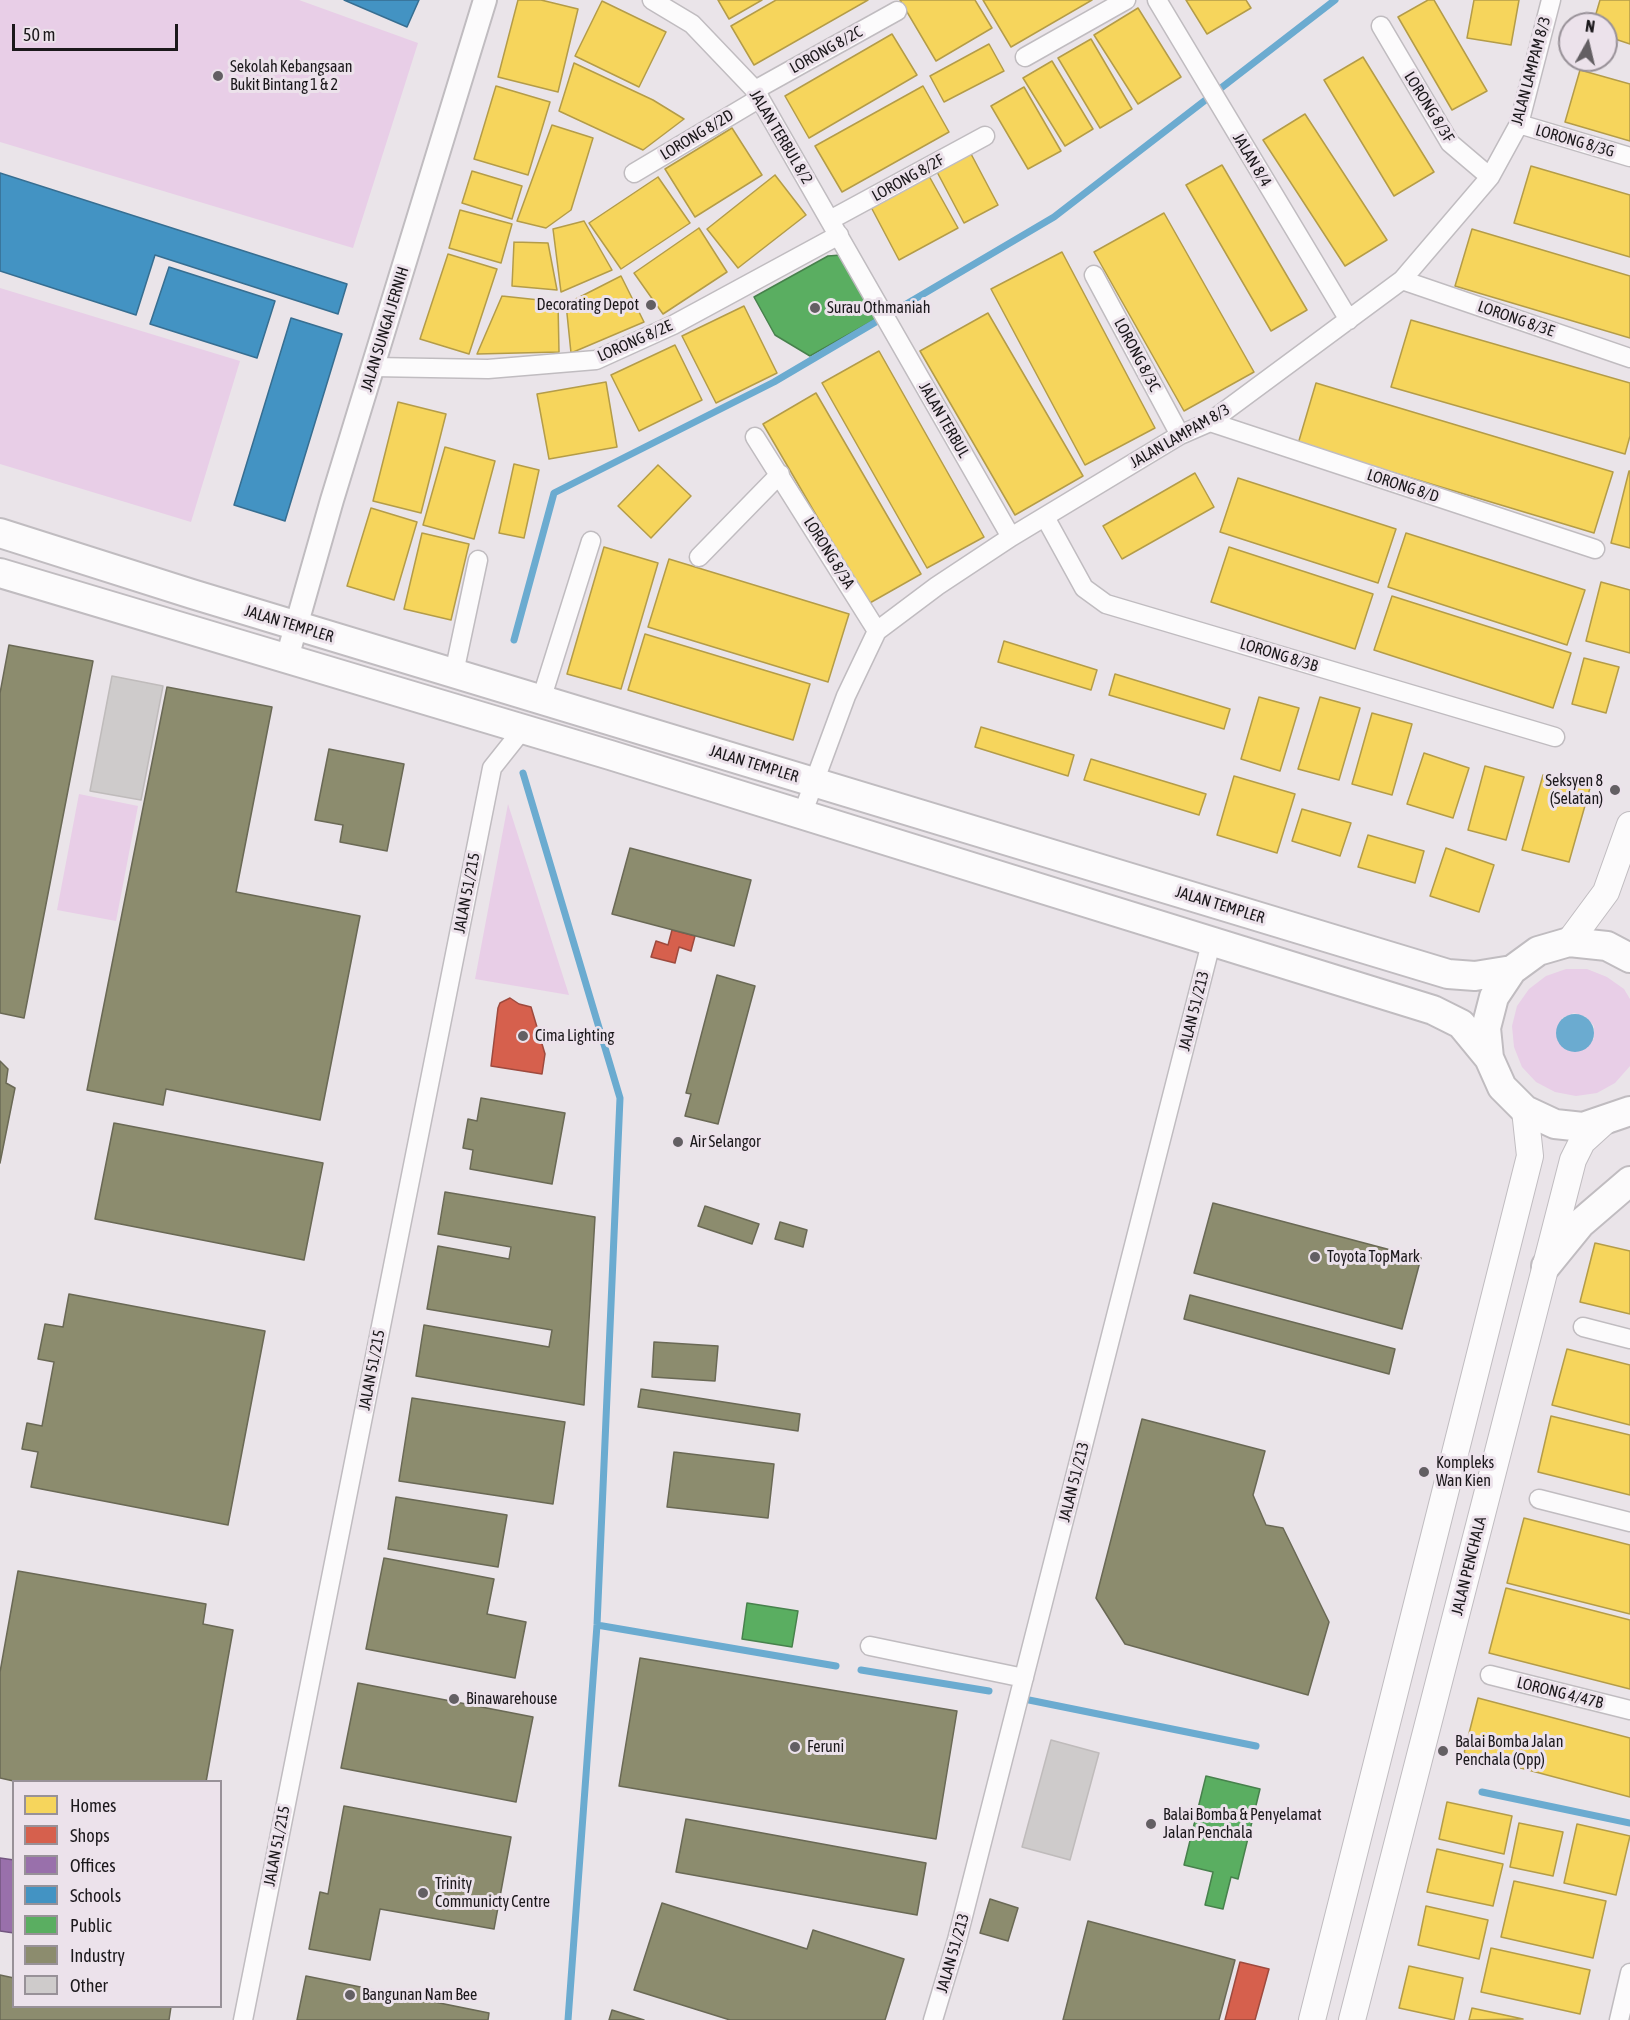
<!DOCTYPE html>
<html>
<head>
<meta charset="utf-8">
<style>
	body { margin:0 }
	#map { position:relative; width:1630px; height:2020px; overflow:hidden; background:#eae4e9; font-family:"Asap Condensed",sans-serif }
	canvas { display:block }
	.legend { position:absolute; left:12px; top:1780px; width:210px; height:228px; box-sizing:border-box; background:#ece2eb; border:2px solid #989198; margin:0; padding:8px 10px; list-style:none; font-size:18px; color:#1b181b }
	.legend li { display:flex; align-items:center; gap:12px; height:30px }
	.legend b { width:30px; border:2px solid #989198 }
	.north { position:absolute; left:1558px; top:12px; width:60px; height:60px; box-sizing:border-box; background:#ece2eb; border:2px solid #989198; border-radius:50%; rotate:8deg; font-size:16px; font-weight:700; line-height:24px; text-align:center; color:#1b181b }
	.north::after { content:''; display:block; margin:auto; width:21px; height:27px; background:#635f63; clip-path:polygon(50% 0,100% 100%,50% 72%,0 100%) }
	.scale { position:absolute; left:12px; top:24px; width:166px; height:27px; box-sizing:border-box; border:3px solid #1b181b; border-top:0; padding-left:8px; font-size:18px; line-height:21px; white-space:nowrap; color:#1b181b; -webkit-text-stroke:4px #ece2eb; paint-order:stroke }
</style>
</head>
<body>
<div id="map">
<canvas width="1630" height="2020"></canvas>
<ul class="legend">
<li><b style="height:16px;background:#f6d55c"></b>Homes</li>
<li><b style="height:16px;background:#d6604d"></b>Shops</li>
<li><b style="height:16px;background:#9970ab"></b>Offices</li>
<li><b style="height:16px;background:#4393c3"></b>Schools</li>
<li><b style="height:16px;background:#5aae61"></b>Public</li>
<li><b style="height:16px;background:#8c8c6e"></b>Industry</li>
<li><b style="height:16px;background:#cecbcb"></b>Other</li>
</ul>
<div class="north">N</div>
<div class="scale">50 m</div>
</div>
<script>
const c = document.querySelector('canvas').getContext('2d');
c.lineJoin = 'round';
function paint(path, color) { c.fillStyle = color; c.fill(path, 'evenodd'); }
const poly = rows => new Path2D(rows.map(r => 'M' + r).join(''));
function strokePath(path, color, width, dash) { c.strokeStyle = color; c.lineWidth = width; c.lineCap = dash ? 'butt' : 'round'; c.setLineDash(dash || []); c.stroke(path); }
function label(font, color, halo, rows, align = 'center') {
  c.font = font + ' "Asap Condensed",sans-serif'; c.lineWidth = 6; c.setLineDash([]); c.textBaseline = 'middle'; c.strokeStyle = halo; c.fillStyle = color; for (const [text, x, y, turn = 0] of rows) {
    c.save(); c.translate(x, y); c.rotate((+turn || 0) * Math.PI / 180); c.textAlign = isNaN(turn) ? turn : align; if (halo) c.strokeText(text, 0, 0); c.fillText(text, 0, 0); c.restore();
  }
}
paint(poly([
	[0,0,299,0,418,43,353,248,0,142],
	[0,288,240,361,191,522,0,464],
	[79,794,138,806,116,921,57,910],
	[508,804,569,995,475,979],
	[1566,969,1587,969,1607,977,1624,989,1630,999,1630,1066,1615,1083,1597,1093,1576,1096,1555,1092,1536,1082,1522,1067,1514,1047,1512,1026,1517,1006,1529,989,1546,976],
	[1574,1013,1586,1017,1594,1026,1594,1038,1587,1048,1562,1018]
]), '#e8cee7');
paint(poly([
	'1556 1033a19 19 0 1 1 38 0a19 19 0 1 1-38 0Z'
]), '#6babd0');
const homes = poly([
	[518,0,541,0,578,9,558,92,498,77,518,0],
	[718,0,762,0,729,19,718,0],
	[776,0,868,0,754,65,731,26,776,0],
	[900,0,975,0,992,28,936,61,900,0],
	[983,0,1092,0,1011,47,983,0],
	[1186,0,1246,0,1251,8,1207,34,1186,0],
	[1428,0,1434,0,1487,91,1452,110,1398,17,1428,0],
	[1474,0,1519,0,1511,45,1467,38,1474,0],
	[1600,0,1630,0,1630,44,1606,36,1606,24,1593,24,1600,0],
	[602,1,666,32,639,87,575,56,602,1],
	[1138,8,1181,77,1138,104,1094,35,1138,8],
	[892,34,917,75,809,138,785,96,892,34],
	[1091,39,1132,109,1100,128,1058,58,1091,39],
	[989,44,1004,71,944,102,930,76,989,44],
	[1363,57,1434,172,1394,196,1324,80,1363,57],
	[1052,61,1093,129,1065,146,1023,78,1052,61],
	[574,63,653,100,684,119,643,150,559,111,574,63],
	[1580,70,1630,84,1630,141,1565,122,1580,70],
	[496,86,550,102,528,175,474,159,496,86],
	[923,86,949,132,842,192,815,146,923,86],
	[1024,87,1061,151,1028,169,991,106,1024,87],
	[1305,114,1387,240,1345,266,1263,140,1305,114],
	[552,125,593,138,571,210,546,228,517,221,552,125],
	[732,128,762,175,695,217,665,169,732,128],
	[970,152,998,205,964,223,936,170,970,152],
	[1222,165,1307,310,1271,331,1186,185,1222,165],
	[1531,166,1630,195,1630,257,1514,223,1531,166],
	[472,171,522,186,512,219,462,203,472,171],
	[775,175,806,215,738,268,707,229,775,175],
	[929,176,958,228,899,260,871,207,929,176],
	[658,177,690,223,621,269,589,223,658,177],
	[460,210,512,224,501,263,449,248,460,210],
	[1164,213,1254,372,1184,411,1094,252,1164,213],
	[584,221,612,270,561,292,553,229,584,221],
	[699,228,727,272,663,314,634,273,699,228],
	[1472,229,1630,276,1630,338,1455,286,1472,229],
	[514,242,548,243,557,290,512,286,514,242],
	[1062,252,1155,428,1085,465,991,289,1062,252],
	[448,254,497,269,469,354,420,339,448,254],
	[621,276,644,322,571,353,566,304,621,276],
	[502,296,558,302,559,352,477,354,502,296],
	[744,306,777,373,716,403,682,336,744,306],
	[988,313,1083,476,1015,515,920,351,988,313],
	[1411,320,1630,383,1630,436,1625,454,1391,387,1411,320],
	[675,345,702,400,639,431,611,375,675,345],
	[879,351,984,537,927,568,822,383,879,351],
	[606,382,617,447,549,459,537,394,606,382],
	[1316,383,1613,472,1594,533,1298,444,1316,383],
	[816,393,921,574,868,604,763,424,816,393],
	[398,402,446,414,421,513,373,501,398,402],
	[445,447,495,461,474,539,423,525,445,447],
	[514,464,539,470,524,538,499,533,514,464],
	[658,465,691,496,651,538,618,506,658,465],
	[1629,471,1630,471,1630,548,1611,543,1629,471],
	[1195,473,1214,507,1122,559,1103,526,1195,473],
	[1238,478,1396,529,1378,583,1220,532,1238,478],
	[371,508,417,522,394,600,347,586,371,508],
	[422,533,469,544,451,620,404,609,422,533],
	[1406,533,1585,590,1567,645,1388,587,1406,533],
	[604,547,658,563,621,689,567,674,604,547],
	[1229,547,1373,594,1355,649,1211,602,1229,547],
	[669,559,849,614,828,682,648,627,669,559],
	[1601,582,1630,590,1630,653,1586,641,1601,582],
	[1392,596,1571,653,1553,708,1374,650,1392,596],
	[645,634,810,684,793,740,628,690,645,634],
	[1004,641,1097,670,1091,690,998,662,1004,641],
	[1584,658,1619,667,1606,713,1572,704,1584,658],
	[1115,674,1230,709,1224,729,1109,695,1115,674],
	[1259,697,1299,708,1280,771,1241,759,1259,697],
	[1320,697,1360,708,1339,780,1298,769,1320,697],
	[1372,713,1412,724,1392,795,1352,784,1372,713],
	[981,727,1074,755,1068,776,975,747,981,727],
	[1424,753,1469,768,1453,818,1407,804,1424,753],
	[1091,759,1206,794,1199,815,1084,780,1091,759],
	[1485,766,1524,777,1506,840,1468,830,1485,766],
	[1543,775,1590,788,1569,862,1522,850,1543,775],
	[1234,776,1295,794,1277,853,1217,835,1234,776],
	[1302,809,1351,823,1340,856,1292,841,1302,809],
	[1368,835,1424,851,1415,883,1358,867,1368,835],
	[1446,848,1494,865,1479,912,1430,896,1446,848],
	[1595,1243,1630,1251,1630,1314,1580,1302,1595,1243],
	[1567,1349,1630,1365,1630,1425,1552,1405,1567,1349],
	[1551,1416,1630,1435,1630,1495,1538,1472,1551,1416],
	[1524,1518,1630,1545,1630,1614,1507,1583,1524,1518],
	[1506,1588,1630,1620,1630,1689,1489,1653,1506,1588],
	[1478,1698,1630,1738,1630,1797,1464,1753,1478,1698],
	[1447,1802,1512,1816,1504,1854,1439,1839,1447,1802],
	[1519,1823,1563,1832,1553,1876,1510,1867,1519,1823],
	[1577,1824,1630,1836,1616,1895,1564,1883,1577,1824],
	[1437,1849,1503,1864,1493,1906,1427,1892,1437,1849],
	[1514,1881,1606,1901,1593,1958,1501,1937,1514,1881],
	[1426,1906,1488,1920,1479,1959,1418,1945,1426,1906],
	[1491,1948,1590,1970,1580,2014,1481,1992,1491,1948],
	[1409,1966,1463,1978,1454,2020,1399,2008,1409,1966],
	[1472,2008,1523,2019,1469,2020,1472,2008]
]);
paint(homes, '#f6d55c');
strokePath(homes, '#b49c48', 1.5);
const shops = poly([
	[672,930,695,936,691,951,679,947,675,963,651,957,656,941,668,945,672,930],
	[510,998,519,1004,531,1007,545,1054,542,1074,491,1066,498,1008,500,1003,510,998],
	[1240,1962,1269,1969,1255,2020,1225,2020,1240,1962]
]);
paint(shops, '#d6604d');
strokePath(shops, '#9e4a3e', 1.5);
const offices = poly([
	[0,1858,14,1860,14,1933,0,1931,0,1858]
]);
paint(offices, '#9970ab');
strokePath(offices, '#735680', 1.5);
const schools = poly([
	[344,0,419,0,407,27,344,0],
	[0,173,347,284,338,314,155,255,136,315,0,271,0,173],
	[169,267,275,301,257,358,150,324,169,267],
	[291,318,342,334,285,521,234,505,291,318]
]);
paint(schools, '#4393c3');
strokePath(schools, '#376e91', 1.5);
const public = poly([
	[841,255,876,319,810,356,775,335,754,297,828,256,841,255],
	[747,1603,798,1611,792,1647,742,1639,747,1603],
	[1206,1776,1260,1789,1238,1879,1231,1877,1223,1909,1205,1905,1213,1872,1184,1865,1206,1776]
]);
paint(public, '#5aae61');
strokePath(public, '#47814c', 1.5);
const industry = poly([
	[9,645,93,661,24,1018,0,1013,0,693,9,645],
	[167,687,272,707,236,892,360,916,320,1120,166,1089,163,1105,87,1090,167,687],
	[329,749,404,764,387,851,340,842,343,825,315,820,329,749],
	[630,848,751,880,734,946,612,914,630,848],
	[717,975,755,986,718,1124,685,1116,691,1094,686,1093,717,975],
	[0,1061,8,1069,6,1083,15,1088,0,1163,0,1061],
	[481,1098,565,1113,552,1184,470,1169,473,1150,463,1148,468,1119,477,1121,481,1098],
	[114,1123,323,1163,304,1260,95,1219,114,1123],
	[445,1192,595,1217,584,1405,416,1376,424,1325,549,1347,552,1330,427,1309,438,1246,509,1259,511,1247,438,1234,445,1192],
	[1213,1203,1421,1258,1402,1329,1194,1273,1213,1203],
	[705,1206,759,1224,752,1244,698,1226,705,1206],
	[780,1222,807,1230,803,1247,775,1239,780,1222],
	[69,1294,265,1331,228,1525,31,1487,38,1452,22,1449,27,1423,42,1426,54,1362,38,1359,45,1324,63,1327,69,1294],
	[1190,1295,1395,1349,1389,1374,1184,1319,1190,1295],
	[654,1342,718,1346,715,1381,652,1377,654,1342],
	[641,1389,800,1414,798,1431,638,1407,641,1389],
	[412,1398,565,1422,553,1504,399,1481,412,1398],
	[1142,1419,1265,1451,1253,1495,1266,1525,1283,1528,1329,1622,1308,1695,1125,1644,1096,1598,1142,1419],
	[674,1452,774,1464,768,1518,667,1507,674,1452],
	[396,1497,507,1515,498,1567,388,1549,396,1497],
	[384,1558,494,1579,487,1614,526,1622,515,1678,366,1649,384,1558],
	[18,1571,206,1604,203,1624,233,1630,206,1782,18,1782,0,1778,0,1672,18,1571],
	[640,1658,957,1711,936,1839,619,1786,640,1658],
	[358,1683,533,1717,516,1802,341,1768,358,1683],
	[344,1806,511,1837,494,1929,380,1909,370,1960,309,1949,320,1892,328,1894,344,1806],
	[686,1819,926,1863,917,1915,676,1872,686,1819],
	[990,1899,1018,1908,1008,1941,980,1933,990,1899],
	[662,1903,807,1949,813,1930,904,1959,885,2020,730,2020,634,1990,662,1903],
	[1088,1921,1235,1960,1219,2020,1063,2020,1088,1921],
	[0,1975,14,1978,14,2006,167,2006,171,2007,169,2020,0,2020,0,1975],
	[306,1976,489,2013,488,2020,297,2020,306,1976],
	[612,2010,644,2020,609,2020,612,2010]
]);
paint(industry, '#8c8c6e');
strokePath(industry, '#6a6955', 1.5);
strokePath(poly([
	[514,640,554,493,774,382,1054,217,1335,0],
	[523,773,620,1098,597,1625,568,2020],
	[597,1625,836,1666],
	[861,1670,989,1691],
	[1024,1699,1256,1746],
	[1482,1792,1630,1823]
]), '#6babd0', 7);
const building = poly([
	[112,676,163,686,141,800,90,791,112,676],
	[1051,1740,1099,1753,1070,1860,1022,1847,1051,1740]
]);
paint(building, '#cecbcb');
strokePath(building, '#bfbbbb', 1.5);
const minor = poly([
	[652,0,692,24,755,90,1011,537],
	[1157,0,1349,320],
	[1381,26,1450,143,1490,177],
	[1025,57,1126,0],
	[755,90,897,11],
	[1519,124,1630,157],
	[634,173,760,98],
	[830,220,985,136],
	[1094,275,1180,435],
	[1402,280,1630,358],
	[373,367,488,369,596,360,673,325,839,235],
	[1210,422,1595,549],
	[755,437,877,631],
	[1045,517,1084,588,1106,604,1555,737],
	[699,557,780,474],
	[454,673,478,560],
	[541,700,591,541],
	[802,815,846,696,877,631,937,586,1011,537,1180,435,1210,422,1402,280,1490,177,1519,124,1551,0],
	[1583,1327,1630,1339],
	[1539,1499,1630,1522],
	[870,1646,1024,1678],
	[1490,1675,1630,1710],
	[243,2020,492,768,523,729],
	[933,2020,957,1940,1211,943],
	[1619,2020,1630,1973]
]);
const tertiary = poly([
	[287,658,332,500,485,0]
]);
const secondary = poly([
	[1569,942,1606,892,1630,825],
	[1312,2020,1530,1156,1525,1110],
	[1352,2020,1573,1160,1582,1142,1604,1122]
]);
const primary = poly([
	[0,533,192,594,1448,974,1475,976,1512,970],
	[0,573,610,755,1433,1010,1461,1024,1489,1058],
	[1630,958,1607,946,1569,942,1538,951,1512,970,1494,997,1486,1028,1489,1058,1502,1087,1525,1110,1555,1124,1583,1127,1630,1111],
	[1546,1266,1581,1223,1630,1181]
]);
strokePath(minor, '#c0bcc0', 21);
strokePath(tertiary, '#c0bcc0', 26);
strokePath(secondary, '#c0bcc0', 28);
strokePath(primary, '#c0bcc0', 32);
strokePath(minor, '#fcfbfc', 18);
strokePath(tertiary, '#fcfbfc', 22);
strokePath(secondary, '#fcfbfc', 26);
strokePath(primary, '#fcfbfc', 28);
for (const [x, y, r, color] of [
	[218,76,6,"#635f63"],
	[651,305,6,"#635f63"],
	[815,308,6,"#635f63"],
	[1615,790,6,"#635f63"],
	[523,1036,6,"#635f63"],
	[678,1142,6,"#635f63"],
	[1315,1257,6,"#635f63"],
	[1424,1472,6,"#635f63"],
	[454,1699,6,"#635f63"],
	[795,1747,6,"#635f63"],
	[1443,1751,6,"#635f63"],
	[1151,1824,6,"#635f63"],
	[423,1893,6,"#635f63"],
	[350,1995,6,"#635f63"]
]) { const dot = new Path2D(); dot.arc(x, y, r, 0, 2 * Math.PI); c.fillStyle = color; c.fill(dot); strokePath(dot, '#ece2eb', 2); }
label('16px', '#1b181b', '#ece2eb', [
	["LORONG 8/2C",826,50,-29],
	["JALAN LAMPAM 8/3",1531,71,-75],
	["LORONG 8/3F",1429,107,58],
	["LORONG 8/2D",697,135,-31],
	["JALAN TERBUL 8/2",781,137,59],
	["LORONG 8/3G",1575,141,16],
	["JALAN 8/4",1252,160,59],
	["LORONG 8/2F",908,178,-29],
	["LORONG 8/3E",1516,319,19],
	["JALAN SUNGAI JERNIH",385,329,-73],
	["LORONG 8/2E",635,341,-24],
	["LORONG 8/3C",1137,355,62],
	["JALAN TERBUL",944,420,60],
	["JALAN LAMPAM 8/3",1180,436,-30],
	["LORONG 8/D",1403,486,18],
	["LORONG 8/3A",829,553,58],
	["JALAN TEMPLER",289,624,17],
	["LORONG 8/3B",1279,655,17],
	["JALAN TEMPLER",754,764,17],
	["JALAN 51/215",467,893,-79],
	["JALAN TEMPLER",1220,905,17],
	["JALAN 51/213",1194,1011,-76],
	["JALAN 51/215",372,1370,-79],
	["JALAN 51/213",1074,1482,-76],
	["JALAN PENCHALA",1469,1566,-76],
	["LORONG 4/47B",1560,1693,14],
	["JALAN 51/215",277,1846,-79],
	["JALAN 51/213",953,1953,-74]
]);
label('16px', '#1b181b', '#ece2eb', [
	["Sekolah Kebangsaan",230,67],
	["Bukit Bintang 1 & 2",230,85],
	["Decorating Depot",639,305,"right"],
	["Surau Othmaniah",827,308],
	["Seksyen 8",1603,781,"right"],
	["(Selatan)",1603,799,"right"],
	["Cima Lighting",535,1036],
	["Air Selangor",690,1142],
	["Toyota TopMark",1327,1257],
	["Kompleks",1436,1463],
	["Wan Kien",1436,1481],
	["Binawarehouse",466,1699],
	["Balai Bomba Jalan",1455,1742],
	["Penchala (Opp)",1455,1760],
	["Feruni",807,1747],
	["Balai Bomba & Penyelamat",1163,1815],
	["Jalan Penchala",1163,1833],
	["Trinity",435,1884],
	["Communicty Centre",435,1902],
	["Bangunan Nam Bee",362,1995]
], 'left');
</script>
</body>
</html>
